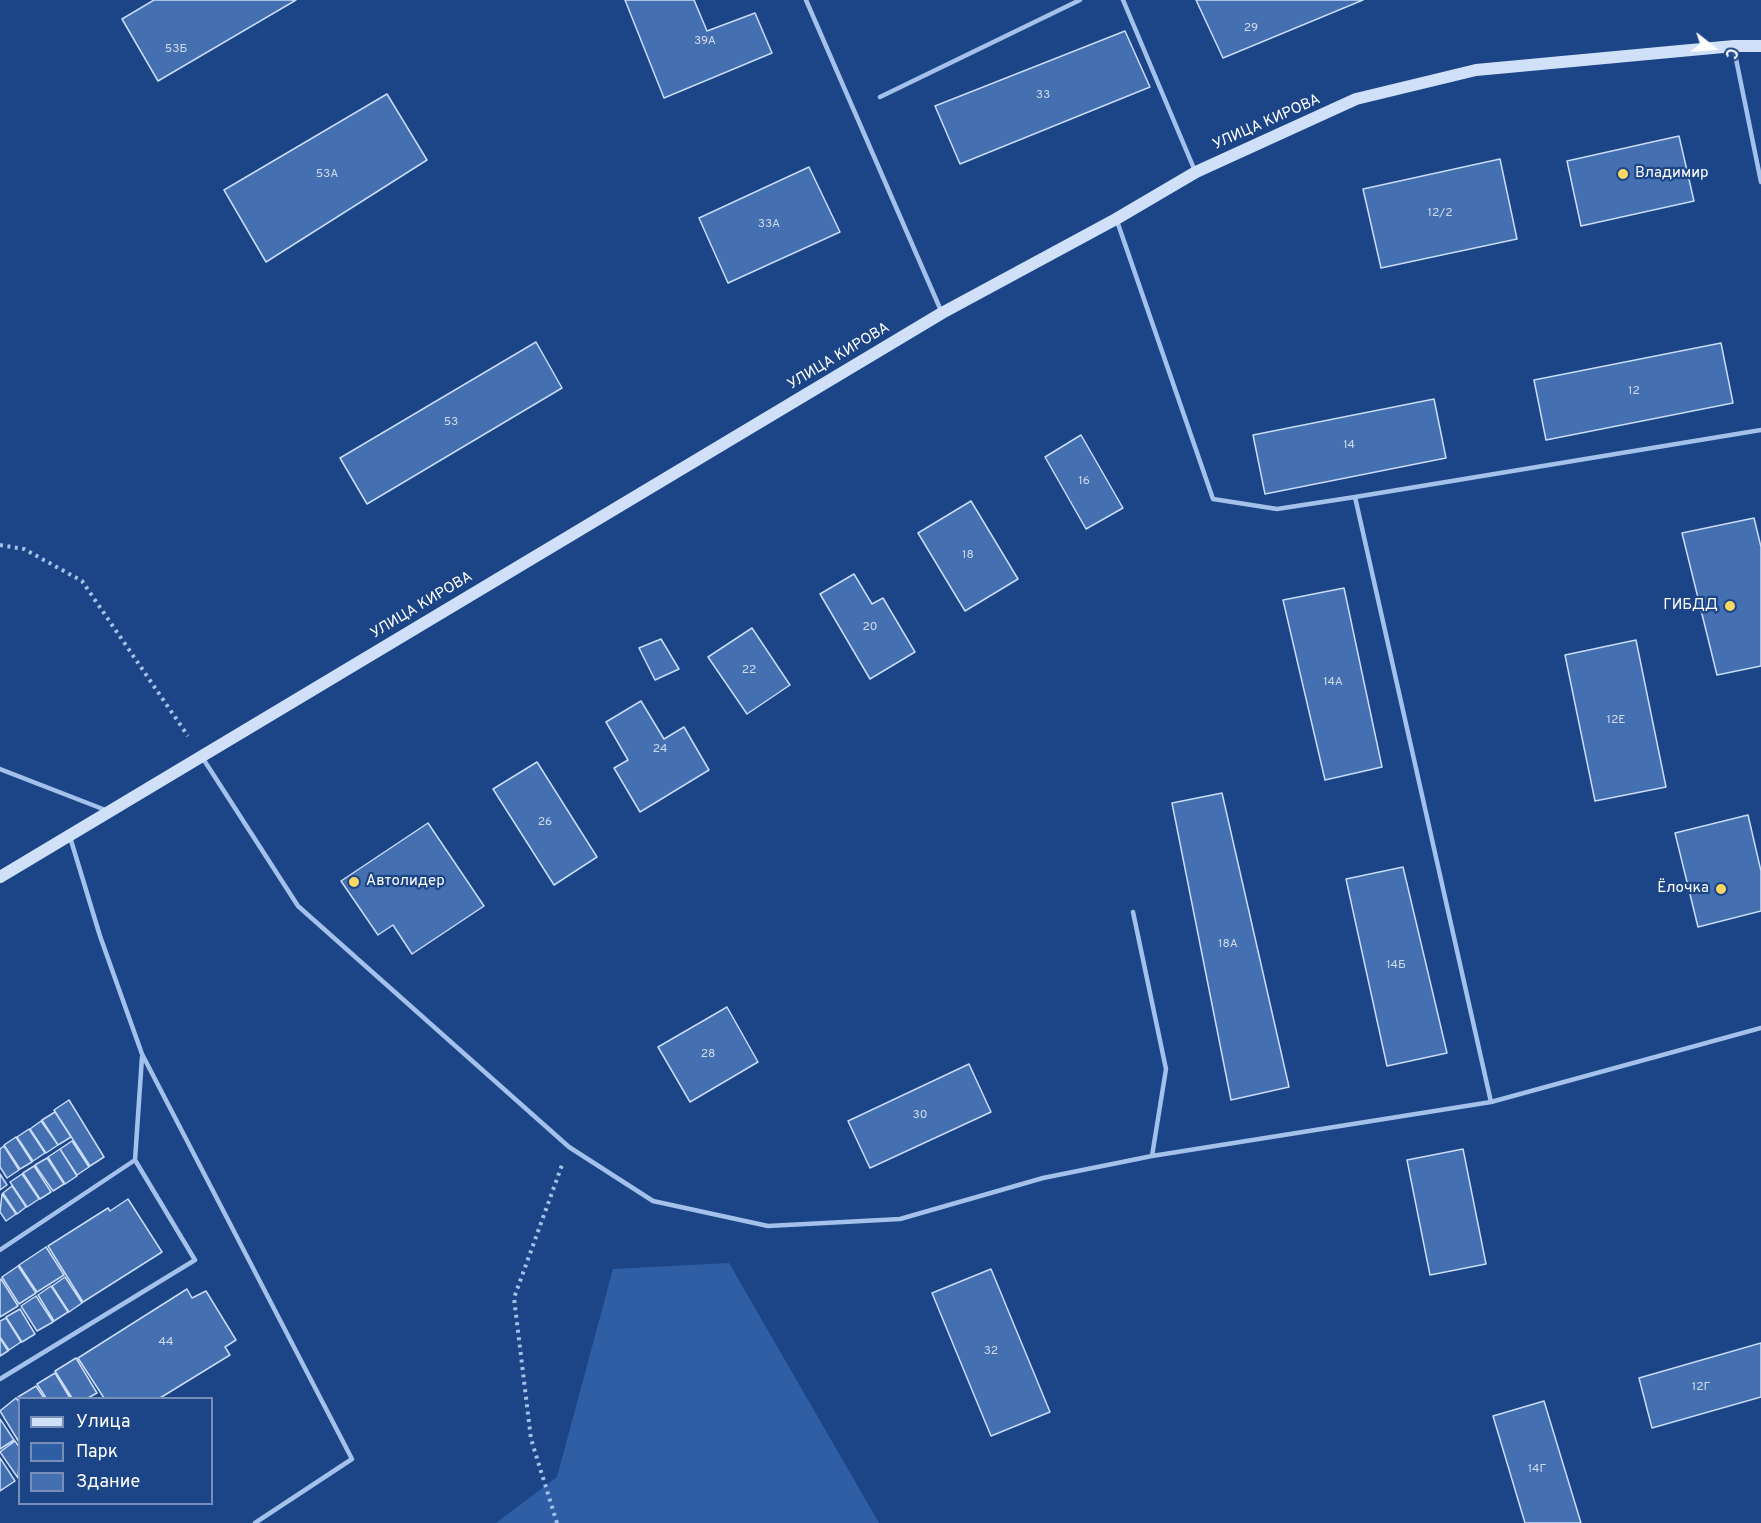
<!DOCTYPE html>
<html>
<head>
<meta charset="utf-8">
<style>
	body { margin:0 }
	#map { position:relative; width:1761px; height:1523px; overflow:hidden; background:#1c4587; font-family:Overpass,sans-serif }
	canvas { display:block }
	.legend { position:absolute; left:18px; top:1397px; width:195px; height:108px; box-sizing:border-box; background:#1c4587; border:2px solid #778fb7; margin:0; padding:8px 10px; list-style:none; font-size:18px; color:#fff }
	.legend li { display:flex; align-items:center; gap:12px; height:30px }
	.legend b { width:30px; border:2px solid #778fb7 }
	.north { position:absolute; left:1683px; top:18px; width:60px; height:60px; -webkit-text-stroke:4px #1c4587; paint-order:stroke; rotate:107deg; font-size:16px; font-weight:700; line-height:24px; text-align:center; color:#fff }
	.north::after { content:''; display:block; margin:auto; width:21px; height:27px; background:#fff; clip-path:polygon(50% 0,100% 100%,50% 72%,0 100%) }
</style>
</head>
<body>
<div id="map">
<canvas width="1761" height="1523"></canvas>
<ul class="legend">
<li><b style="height:8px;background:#d0e0f9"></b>Улица</li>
<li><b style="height:16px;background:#2f5ea5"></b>Парк</li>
<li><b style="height:16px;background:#446fb0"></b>Здание</li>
</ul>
<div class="north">С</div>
</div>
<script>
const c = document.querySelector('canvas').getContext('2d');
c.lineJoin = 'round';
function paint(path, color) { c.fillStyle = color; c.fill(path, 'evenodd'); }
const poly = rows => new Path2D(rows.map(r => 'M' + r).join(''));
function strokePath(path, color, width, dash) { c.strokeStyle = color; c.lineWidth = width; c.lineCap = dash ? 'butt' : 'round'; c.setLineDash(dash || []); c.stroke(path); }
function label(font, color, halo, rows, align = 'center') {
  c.font = font + ' Overpass,sans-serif'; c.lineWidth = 4.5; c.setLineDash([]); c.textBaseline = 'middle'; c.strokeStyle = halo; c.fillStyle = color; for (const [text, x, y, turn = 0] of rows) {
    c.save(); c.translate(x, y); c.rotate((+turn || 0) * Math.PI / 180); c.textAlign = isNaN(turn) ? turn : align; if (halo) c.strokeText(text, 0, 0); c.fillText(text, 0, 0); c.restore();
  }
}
paint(poly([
	[729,1263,879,1523,496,1523,557,1477,613,1269]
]), '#2f5ea5');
const building = poly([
	[154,0,296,0,158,81,122,19,154,0],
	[625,0,694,0,707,31,755,13,772,53,664,98,625,0],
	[1196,0,1363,0,1223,58,1196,0],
	[1125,31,1150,87,960,164,935,106,1125,31],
	[387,94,427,160,266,262,224,190,387,94],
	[1679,136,1694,201,1581,226,1567,161,1679,136],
	[1500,159,1517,239,1381,268,1363,189,1500,159],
	[809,167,840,232,728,283,699,218,809,167],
	[536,342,562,388,367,504,340,458,536,342],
	[1721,343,1733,403,1546,440,1534,380,1721,343],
	[1434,399,1446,458,1265,494,1253,435,1434,399],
	[1081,435,1123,508,1086,529,1045,457,1081,435],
	[971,501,1018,579,965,611,918,533,971,501],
	[1754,518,1761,547,1761,666,1717,675,1682,533,1754,518],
	[854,574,872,604,883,598,915,652,870,679,820,594,854,574],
	[1344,588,1382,767,1325,780,1283,600,1344,588],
	[752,628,790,685,747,714,708,657,752,628],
	[661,639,679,669,655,680,639,648,661,639],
	[1636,640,1666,787,1595,801,1565,655,1636,640],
	[641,701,664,739,684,727,709,770,640,812,614,768,628,760,606,722,641,701],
	[537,762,597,857,554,885,493,789,537,762],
	[1222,793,1289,1087,1231,1100,1172,803,1222,793],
	[1748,815,1761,871,1761,911,1698,927,1675,833,1748,815],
	[428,823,484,906,412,954,393,925,378,935,341,881,428,823],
	[1403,867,1447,1053,1387,1066,1346,879,1403,867],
	[727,1007,758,1062,690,1102,658,1047,727,1007],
	[969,1064,991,1112,870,1168,848,1121,969,1064],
	[69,1100,104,1157,90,1166,54,1110,69,1100],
	[55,1112,71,1137,58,1145,42,1120,55,1112],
	[41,1121,58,1145,46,1153,30,1129,41,1121],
	[29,1129,45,1153,33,1161,17,1137,29,1129],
	[16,1137,32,1162,20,1169,4,1145,16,1137],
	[72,1141,89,1167,77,1175,60,1149,72,1141],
	[4,1146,19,1170,7,1178,0,1167,0,1149,4,1146],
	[60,1149,77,1176,65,1184,48,1157,60,1149],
	[1463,1149,1486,1264,1430,1275,1407,1160,1463,1149],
	[47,1158,64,1184,53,1191,35,1165,47,1158],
	[34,1166,51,1192,40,1199,23,1173,34,1166],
	[0,1174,7,1185,0,1190,0,1174],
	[22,1174,39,1199,27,1207,10,1182,22,1174],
	[12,1186,26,1207,17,1214,3,1193,12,1186],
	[2,1194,16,1214,6,1221,0,1212,2,1194],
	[128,1199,162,1252,83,1302,48,1246,108,1208,110,1211,128,1199],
	[46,1247,64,1275,37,1292,19,1265,46,1247],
	[18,1266,36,1293,19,1304,2,1277,18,1266],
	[991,1269,1050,1412,991,1436,932,1293,991,1269],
	[65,1277,82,1303,69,1312,52,1286,65,1277],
	[1,1279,18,1306,0,1317,0,1280,1,1279],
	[51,1286,68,1312,54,1321,38,1295,51,1286],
	[187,1289,192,1298,206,1291,236,1340,225,1347,230,1355,160,1398,104,1398,78,1358,187,1289],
	[36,1296,53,1322,37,1331,21,1306,36,1296],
	[20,1309,35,1334,22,1342,6,1317,20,1309],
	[6,1318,21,1342,9,1350,0,1337,0,1321,6,1318],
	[0,1338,8,1351,0,1356,0,1338],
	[1761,1343,1761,1397,1652,1428,1639,1378,1761,1343],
	[76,1358,97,1393,88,1398,72,1398,55,1371,76,1358],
	[55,1373,70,1398,46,1398,37,1384,55,1373],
	[36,1386,44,1398,20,1400,18,1397,36,1386],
	[16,1398,20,1403,19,1442,0,1411,16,1398],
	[1544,1401,1581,1523,1525,1523,1493,1416,1544,1401],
	[0,1419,14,1440,0,1449,0,1419],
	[15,1441,20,1448,18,1478,0,1452,15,1441],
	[0,1458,15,1481,0,1491,0,1458]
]);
paint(building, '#446fb0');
strokePath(building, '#c9dcf8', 1.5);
strokePath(poly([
	[0,545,24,549,82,581,188,736],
	[557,1523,531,1439,514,1298,562,1165]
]), '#a4c1ec', 4, [3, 4.5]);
strokePath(poly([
	[806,0,942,313],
	[1123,0,1195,171],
	[1734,49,1761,182],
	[880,97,1080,0],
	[1117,221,1213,499,1277,509,1355,497,1491,1102],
	[1355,497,1761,430],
	[202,757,298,906,569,1147,653,1201,768,1226,900,1219,1043,1178,1152,1156,1491,1102,1761,1028],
	[0,769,108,811],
	[70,837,100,936,142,1054,352,1459,255,1523],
	[1133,912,1166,1069,1152,1156],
	[0,1250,135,1160,142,1057],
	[0,1379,195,1260,135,1160]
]), '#a4c1ec', 4.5);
strokePath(poly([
	[0,877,942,313,1116,219,1196,172,1356,99,1476,70,1734,46,1761,46]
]), '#d0e0f9', 12);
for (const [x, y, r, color] of [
	[1623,174,6,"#fcd762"],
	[1730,606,6,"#fcd762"],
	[354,882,6,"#fcd762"],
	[1721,889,6,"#fcd762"]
]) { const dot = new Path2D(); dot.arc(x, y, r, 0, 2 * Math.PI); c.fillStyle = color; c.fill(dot); strokePath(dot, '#1c4587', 2); }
label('12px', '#d0dbeb', null, [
	["29",1251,29],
	["39А",705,42],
	["53Б",176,50],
	["33",1043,96],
	["53А",327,175],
	["12/2",1440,214],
	["33А",769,225],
	["12",1634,392],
	["53",451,423],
	["14",1349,446],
	["16",1084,482],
	["18",968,556],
	["20",870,628],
	["22",749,671],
	["14А",1333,683],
	["12Е",1616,721],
	["24",660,750],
	["26",545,823],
	["18А",1228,945],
	["14Б",1396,966],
	["28",708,1055],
	["30",920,1116],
	["44",166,1343],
	["32",991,1352],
	["12Г",1701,1388],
	["14Г",1537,1470]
]);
label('15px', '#fff', '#1c4587', [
	["УЛИЦА КИРОВА",1267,123,-24],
	["УЛИЦА КИРОВА",839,357,-31],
	["УЛИЦА КИРОВА",422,606,-31]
]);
label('15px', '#fff', '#1c4587', [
	["Владимир",1635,174],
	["ГИБДД",1718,606,"right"],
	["Автолидер",366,882],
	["Ёлочка",1709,889,"right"]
], 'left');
</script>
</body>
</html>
